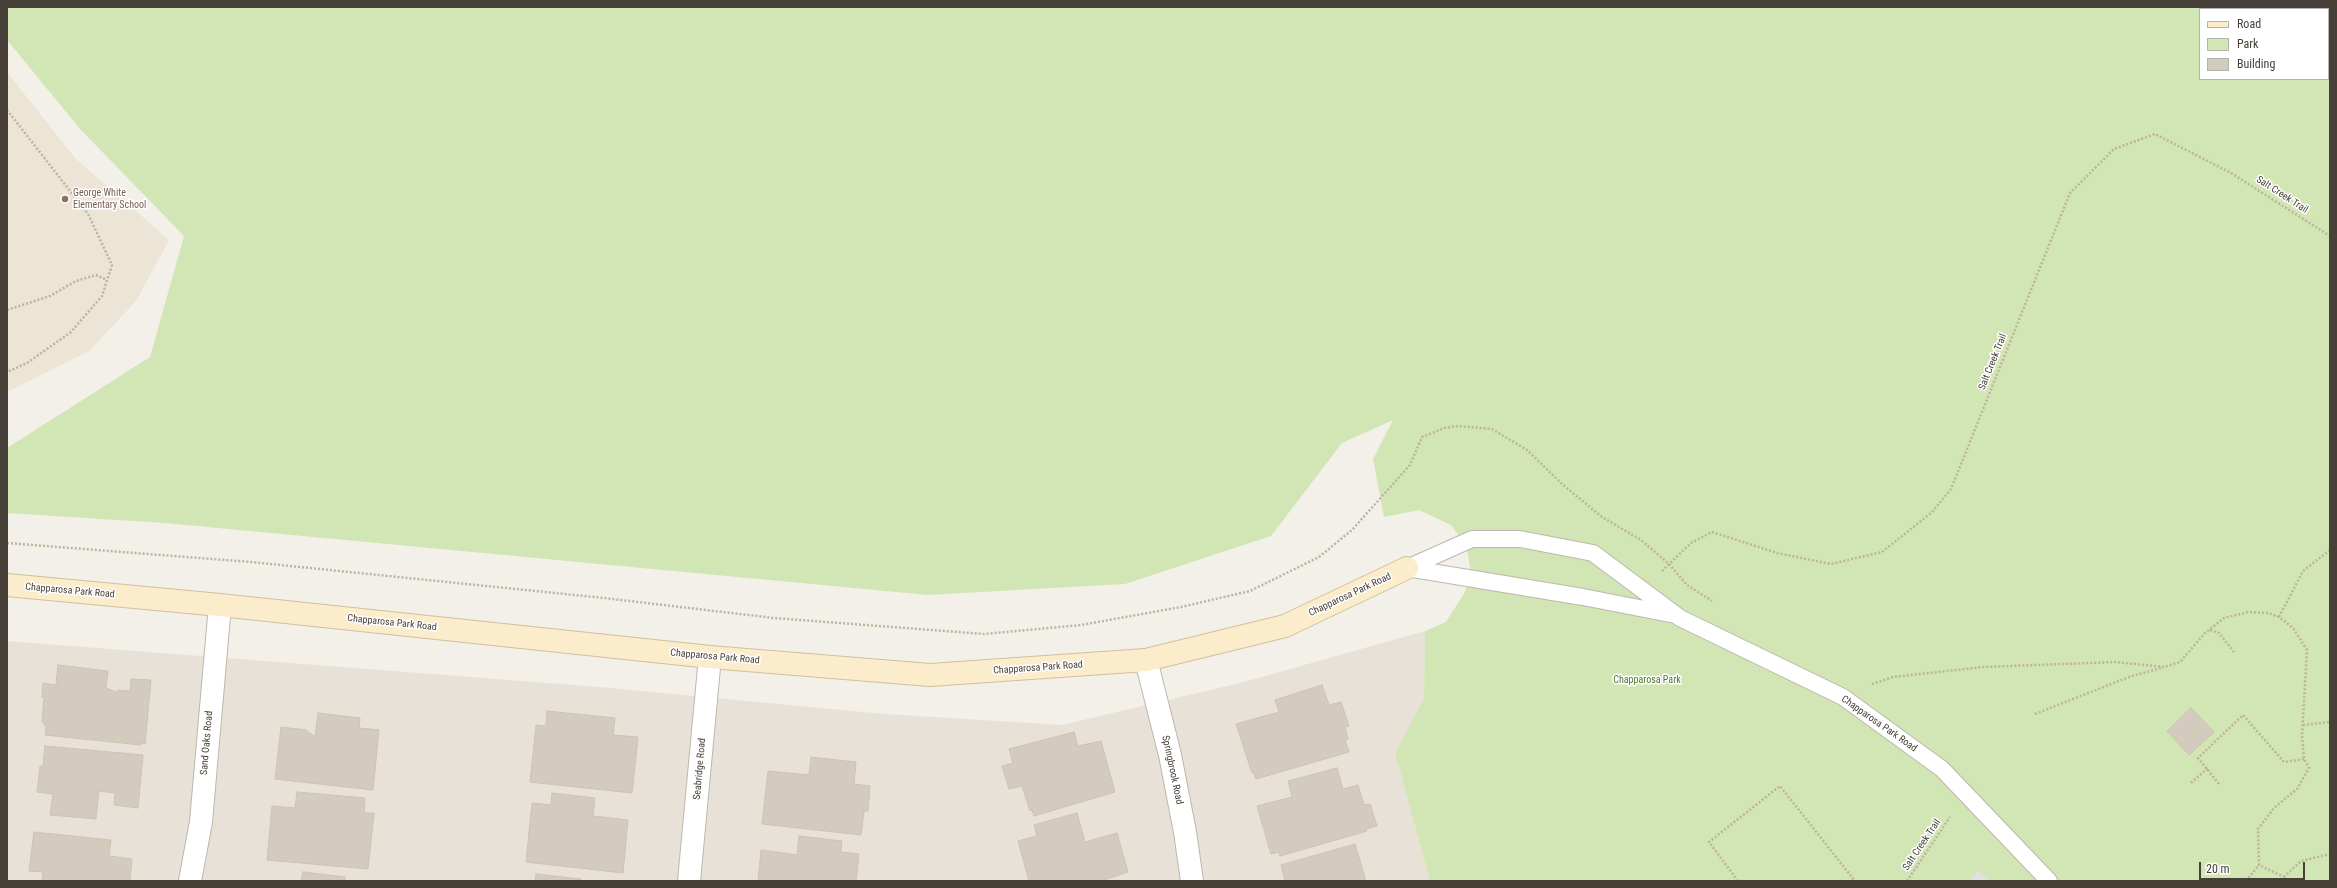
<!DOCTYPE html>
<html>
<head>
<meta charset="utf-8">
<style>
	body { margin:0 }
	#map { position:relative; width:2337px; height:888px; overflow:hidden; background:#f3f0e9; font-family:"Roboto Condensed",sans-serif }
	canvas { display:block }
	.frame { position:absolute; inset:0; border:8px solid #474038; pointer-events:none }
	.legend { position:absolute; left:2199px; top:8px; width:130px; height:72px; box-sizing:border-box; background:#fff; border:1px solid #b5b3af; margin:0; padding:5px 7px; list-style:none; font-size:12px; color:#474038 }
	.legend li { display:flex; align-items:center; gap:8px; height:20px }
	.legend b { width:20px; border:1px solid #b5b3af }
	.scale { position:absolute; left:2199px; top:862px; width:106px; height:18px; box-sizing:border-box; border:2px solid #474038; border-top:0; padding-left:5px; font-size:12px; line-height:14px; white-space:nowrap; color:#474038; -webkit-text-stroke:3px #fff; paint-order:stroke }
</style>
</head>
<body>
<div id="map">
<canvas width="2337" height="888"></canvas>
<div class="frame"></div>
<ul class="legend">
<li><b style="height:5px;background:#fbedcb"></b>Road</li>
<li><b style="height:11px;background:#d2e5b4"></b>Park</li>
<li><b style="height:11px;background:#d4cbbf"></b>Building</li>
</ul>
<div class="scale">20 m</div>
</div>
<script>
const c = document.querySelector('canvas').getContext('2d');
c.lineJoin = 'round';
function paint(path, color) { c.fillStyle = color; c.fill(path, 'evenodd'); }
const poly = rows => new Path2D(rows.map(r => 'M' + r).join(''));
function strokePath(path, color, width, dash) { c.strokeStyle = color; c.lineWidth = width; c.lineCap = dash ? 'butt' : 'round'; c.setLineDash(dash || []); c.stroke(path); }
function label(font, color, halo, rows, align = 'center') {
  c.font = font + ' "Roboto Condensed",sans-serif'; c.lineWidth = 3; c.setLineDash([]); c.textBaseline = 'middle'; c.strokeStyle = halo; c.fillStyle = color; for (const [text, x, y, turn = 0] of rows) {
    c.save(); c.translate(x, y); c.rotate((+turn || 0) * Math.PI / 180); c.textAlign = isNaN(turn) ? turn : align; if (halo) c.strokeText(text, 0, 0); c.fillText(text, 0, 0); c.restore();
  }
}
paint(poly([
	[1425,631,1424,698,1395,753,1430,881,7,881,7,641,599,687,884,714,1062,725,1244,682]
]), '#e7e1d7');
paint(poly([
	[7,72,75,158,169,240,136,301,89,351,7,392]
]), '#ece4d4');
paint(poly([
	[7,7,2330,7,2330,881,1430,881,1395,753,1424,698,1425,631,1446,622,1465,592,1470,568,1467,547,1451,525,1419,510,1384,517,1373,459,1393,420,1342,443,1271,536,1125,584,928,595,165,523,7,513,7,448,150,357,184,236,81,130,7,40],
	[2200,9,2328,9,2328,79,2200,79]
]), '#d2e5b4');
paint(poly([
	[1979,870,1989,881,1968,881]
]), '#e2e0dd');
const building = poly([
	[58,665,108,671,106,688,116,692,118,690,130,691,131,679,151,680,145,744,140,743,141,745,45,735,46,727,42,721,44,697,42,697,43,683,56,685,58,665],
	[1322,685,1329,705,1341,702,1349,726,1345,727,1348,739,1345,740,1349,752,1256,779,1254,773,1252,773,1236,724,1279,712,1275,700,1322,685],
	[2191,708,2214,732,2189,755,2167,731,2191,708],
	[547,711,615,718,613,735,638,737,632,793,530,782,536,725,546,726,547,711],
	[318,713,360,718,359,728,379,730,373,790,275,779,281,727,306,730,315,737,318,713],
	[1074,732,1078,746,1101,741,1115,792,1034,816,1032,810,1030,811,1022,786,1009,789,1002,766,1013,763,1009,749,1074,732],
	[45,746,143,755,138,808,114,805,115,793,99,791,96,819,50,815,53,794,37,792,40,766,43,766,45,746],
	[811,757,856,762,854,784,870,786,868,811,864,811,861,835,762,824,768,771,809,775,811,757],
	[1337,768,1343,789,1358,785,1364,805,1370,804,1377,826,1366,829,1367,831,1280,856,1279,852,1271,854,1257,806,1292,797,1288,781,1337,768],
	[297,792,365,798,364,813,374,813,368,869,267,860,272,806,295,808,297,792],
	[552,793,595,798,593,816,628,820,623,873,526,862,532,803,551,805,552,793],
	[1077,813,1085,842,1117,833,1128,872,1101,881,1029,881,1018,841,1037,836,1034,825,1077,813],
	[34,832,111,840,109,856,132,859,130,881,42,881,43,872,29,871,34,832],
	[799,836,842,841,841,852,859,854,856,881,758,881,761,850,797,855,799,836],
	[1355,844,1366,881,1282,881,1285,880,1281,865,1355,844],
	[303,872,345,877,345,881,301,881,303,872],
	[536,874,581,879,581,881,535,881,536,874]
]);
paint(building, '#d4cbbf');
strokePath(building, '#cfc2b3', 1);
const lane = poly([
	[1407,568,1472,539,1520,539,1593,553,1680,618,1843,697,1942,769,2049,881],
	[1407,568,1583,597,1670,614]
]);
const street = poly([
	[1146,660,1170,755,1185,832,1192,881],
	[190,881,201,822,220,605],
	[689,881,710,657]
]);
const secondary = poly([
	[7,585,220,605,710,657,930,675,1146,660,1285,626,1407,568]
]);
strokePath(lane, '#beb7ac', 18);
strokePath(street, '#beb7ac', 24);
strokePath(secondary, '#d0c09b', 24);
strokePath(poly([
	[7,110,88,214,112,265,102,296,71,332,27,363,7,372],
	[7,310,50,296,76,281,96,275,107,280],
	[7,543,251,562,604,598,774,618,984,634,1081,625,1181,607,1250,591,1319,557,1352,530,1410,465,1422,437,1444,428,1458,426,1492,429,1527,450,1562,484,1602,517,1641,540,1669,564,1687,585,1712,601],
	[1662,571,1691,543,1712,532,1777,553,1831,564,1882,552,1932,512,1951,489,2070,193,2114,149,2155,134,2231,173,2330,236],
	[2279,617,2303,571,2330,550],
	[2210,630,2219,633,2234,652],
	[1872,684,1893,677,1983,667,2116,662,2164,667,2180,662,2205,633,2224,618,2248,612,2268,613,2279,617,2293,628,2307,650,2302,736,2304,759,2309,768,2297,789,2274,808,2258,829,2259,865,2284,877,2285,881],
	[2035,714,2129,677,2161,668],
	[2303,725,2330,722],
	[2191,783,2208,768],
	[2219,784,2198,758,2243,715,2284,762,2304,759],
	[2284,877,2301,861,2330,854],
	[1738,881,1709,842,1780,786,1855,881],
	[1907,881,1950,817],
	[2246,881,2259,865]
]), '#bfb29e', 2.5, [2, 2]);
strokePath(lane, '#fff', 16);
strokePath(street, '#fff', 22);
strokePath(secondary, '#fbedcb', 22);
for (const [x, y, r, color] of [
	[65,199,4,"#8d6e63"]
]) { const dot = new Path2D(); dot.arc(x, y, r, 0, 2 * Math.PI); c.fillStyle = color; c.fill(dot); strokePath(dot, '#fff', 1.5); }
label('10px', '#785e54', '#fff', [
	["George White",73,193],
	["Elementary School",73,205]
], 'left');
label('10px', '#474038', '#fff', [
	["Salt Creek Trail",2282,195,33],
	["Salt Creek Trail",1993,362,-68],
	["Chapparosa Park Road",70,591,5],
	["Chapparosa Park Road",1350,595,-25],
	["Chapparosa Park Road",392,623,6],
	["Chapparosa Park Road",715,657,5],
	["Chapparosa Park Road",1038,668,-4],
	["Chapparosa Park Road",1879,724,35],
	["Sand Oaks Road",207,743,-85],
	["Seabridge Road",700,769,-85],
	["Springbrook Road",1172,770,78],
	["Salt Creek Trail",1922,845,-56]
]);
label('10px', '#4d752e', '#fff', [
	["Chapparosa Park",1647,680]
]);
</script>
</body>
</html>
